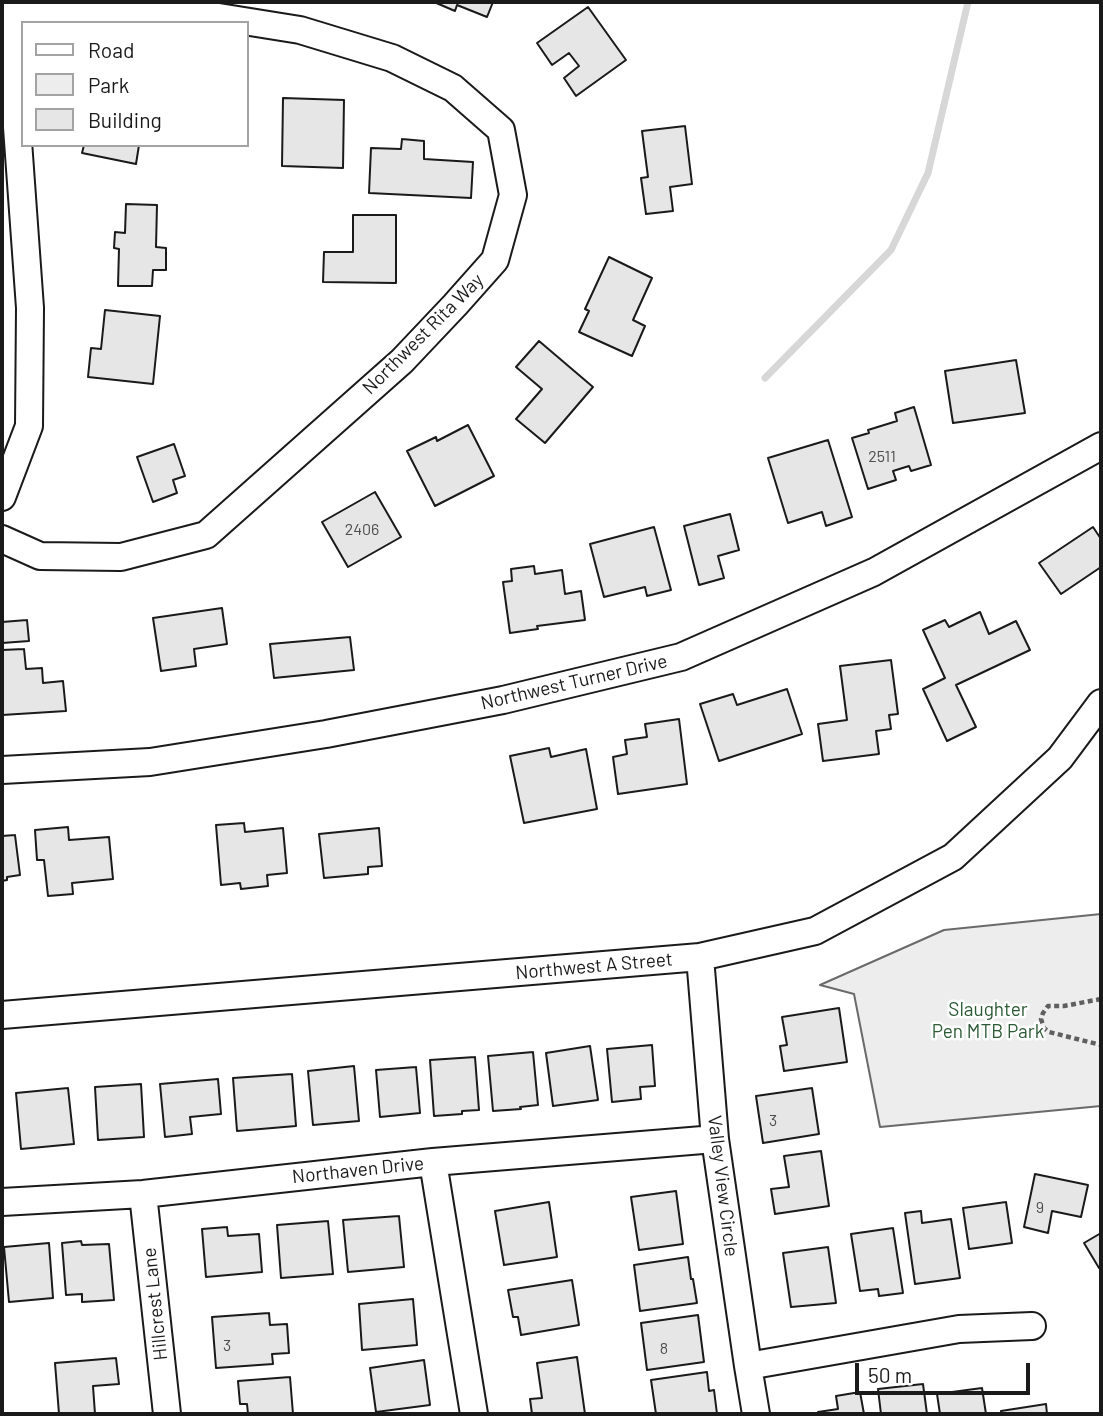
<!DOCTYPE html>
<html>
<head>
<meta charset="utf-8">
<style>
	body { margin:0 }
	#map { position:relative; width:1103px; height:1416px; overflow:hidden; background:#fff; font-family:Barlow,sans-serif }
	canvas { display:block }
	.frame { position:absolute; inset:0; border:4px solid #1a1a1a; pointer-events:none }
	.legend { position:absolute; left:21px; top:21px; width:228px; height:126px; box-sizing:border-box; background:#fff; border:2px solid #a3a3a3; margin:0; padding:9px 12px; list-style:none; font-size:21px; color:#1a1a1a }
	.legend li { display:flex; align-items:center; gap:14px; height:35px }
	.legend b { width:35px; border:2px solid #a3a3a3 }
	.scale { position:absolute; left:855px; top:1363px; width:175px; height:32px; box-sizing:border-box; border:4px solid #1a1a1a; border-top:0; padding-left:9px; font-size:21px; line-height:24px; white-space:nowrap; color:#1a1a1a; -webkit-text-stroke:5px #fff; paint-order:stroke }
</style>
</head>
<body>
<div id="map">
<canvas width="1103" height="1416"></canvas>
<div class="frame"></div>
<ul class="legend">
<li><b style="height:9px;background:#fff"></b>Road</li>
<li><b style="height:19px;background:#ededed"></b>Park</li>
<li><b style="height:19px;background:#e6e6e6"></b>Building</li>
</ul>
<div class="scale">50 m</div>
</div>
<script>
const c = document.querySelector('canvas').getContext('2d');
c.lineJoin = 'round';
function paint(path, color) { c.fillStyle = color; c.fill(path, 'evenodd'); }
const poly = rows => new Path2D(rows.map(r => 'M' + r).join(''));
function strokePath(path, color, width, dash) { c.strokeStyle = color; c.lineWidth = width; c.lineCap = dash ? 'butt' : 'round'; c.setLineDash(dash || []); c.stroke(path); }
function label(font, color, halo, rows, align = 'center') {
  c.font = font + ' Barlow,sans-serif'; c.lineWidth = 5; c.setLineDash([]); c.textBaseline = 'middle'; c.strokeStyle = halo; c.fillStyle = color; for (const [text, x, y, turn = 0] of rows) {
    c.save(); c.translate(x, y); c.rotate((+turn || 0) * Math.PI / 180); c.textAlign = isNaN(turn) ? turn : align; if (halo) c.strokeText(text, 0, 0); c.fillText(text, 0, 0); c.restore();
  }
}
const green = poly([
	[1101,914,1101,1106,880,1127,854,994,820,985,944,930,1101,914]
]);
paint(green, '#ededed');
strokePath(green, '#6a6a6a', 2);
strokePath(poly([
	[765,378,891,250,928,173,968,2]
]), '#d7d7d7', 7);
const building = poly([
	[434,2,493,2,487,17,457,5,455,11,434,2],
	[588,7,626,60,576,96,564,78,579,66,569,53,552,65,537,43,588,7],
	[283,98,344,100,343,168,282,166,283,98],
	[685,126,692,184,670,187,673,211,646,214,641,178,648,177,642,131,685,126],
	[402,139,424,141,424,159,473,162,471,198,369,193,371,148,401,149,402,139],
	[84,145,139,145,136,164,82,153,84,145],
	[126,204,157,205,156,247,166,248,166,270,153,270,152,286,118,286,119,249,114,248,115,232,125,233,126,204],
	[353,215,396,215,396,283,323,282,324,252,353,252,353,215],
	[609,257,652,278,633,320,645,326,632,356,579,332,589,311,585,309,609,257],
	[105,310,160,316,153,384,88,377,91,348,101,349,105,310],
	[539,341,593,387,545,443,516,419,542,389,516,367,539,341],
	[1016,360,1025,413,953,423,945,371,1016,360],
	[914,407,931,465,911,471,909,466,893,471,896,480,868,489,852,438,869,433,868,430,897,421,895,413,914,407],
	[468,425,494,476,435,506,407,451,436,437,437,441,468,425],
	[828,440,852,517,826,526,822,512,788,523,768,458,828,440],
	[174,444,185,476,173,480,177,493,153,502,137,457,174,444],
	[375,492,401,537,348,567,322,522,375,492],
	[730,514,739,550,718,556,724,578,699,585,684,526,730,514],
	[654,527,671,590,647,596,645,587,604,597,590,544,654,527],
	[1093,527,1101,539,1101,567,1061,594,1039,563,1093,527],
	[534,566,535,574,562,570,565,594,581,591,585,620,537,626,538,629,510,633,503,582,512,581,511,569,534,566],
	[222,608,227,644,194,649,196,666,161,671,153,618,222,608],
	[980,612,989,634,1016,621,1030,650,956,685,976,727,947,741,923,689,945,678,923,630,945,620,949,627,980,612],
	[27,620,29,641,2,643,2,622,27,620],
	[350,637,354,670,274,678,270,644,350,637],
	[24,649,26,669,42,668,43,683,63,681,66,711,2,715,2,650,24,649],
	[891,660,898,714,889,715,891,729,876,731,879,754,823,761,818,724,847,720,840,666,891,660],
	[787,689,802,734,719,761,700,704,733,694,737,705,787,689],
	[679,719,687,784,618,794,613,757,627,754,625,740,647,737,645,724,679,719],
	[549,748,551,757,586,749,597,809,524,823,510,756,549,748],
	[244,823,245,832,283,828,287,873,267,875,268,886,241,889,240,883,221,885,216,825,244,823],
	[68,827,69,840,109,837,113,879,72,883,73,894,48,896,44,860,37,860,35,830,68,827],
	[379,828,382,866,368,867,368,874,324,878,319,834,379,828],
	[15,835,20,875,7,877,7,880,2,881,2,836,15,835],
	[839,1008,847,1062,784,1071,780,1046,787,1045,782,1017,839,1008],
	[652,1045,655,1086,640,1087,641,1099,612,1102,607,1049,652,1045],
	[590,1046,598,1100,553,1106,546,1053,590,1046],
	[533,1052,538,1105,520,1107,521,1109,493,1111,488,1056,533,1052],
	[475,1057,479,1110,462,1111,462,1114,434,1116,430,1060,475,1057],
	[354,1066,359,1121,313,1125,308,1071,354,1066],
	[416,1067,420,1113,380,1117,376,1070,416,1067],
	[292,1074,296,1126,237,1131,233,1078,292,1074],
	[218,1079,221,1114,190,1117,192,1134,165,1137,160,1084,218,1079],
	[141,1084,144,1137,98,1140,95,1087,141,1084],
	[68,1088,74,1144,21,1149,16,1093,68,1088],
	[812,1088,819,1134,763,1143,756,1096,812,1088],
	[821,1151,829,1206,775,1214,771,1189,789,1187,784,1156,821,1151],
	[1035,1174,1088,1185,1081,1217,1052,1211,1048,1233,1024,1227,1035,1174],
	[676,1191,683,1244,639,1250,631,1197,676,1191],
	[549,1202,557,1257,504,1265,495,1211,549,1202],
	[1006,1202,1012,1243,969,1249,963,1208,1006,1202],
	[921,1211,922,1223,951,1219,960,1278,915,1284,905,1213,921,1211],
	[399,1216,404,1267,348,1272,343,1220,399,1216],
	[328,1221,333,1274,281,1278,277,1225,328,1221],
	[227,1227,228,1236,259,1234,262,1272,206,1277,202,1229,227,1227],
	[893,1228,903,1293,879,1296,878,1289,860,1291,851,1234,893,1228],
	[1101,1233,1101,1266,1099,1268,1084,1243,1101,1233],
	[81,1241,82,1245,109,1244,114,1300,82,1302,82,1294,66,1295,62,1243,81,1241],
	[49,1243,53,1298,9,1302,4,1247,49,1243],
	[828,1247,836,1303,791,1307,783,1253,828,1247],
	[688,1257,691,1279,693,1279,697,1303,640,1311,634,1265,688,1257],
	[572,1280,579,1325,521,1335,518,1317,513,1317,508,1290,572,1280],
	[413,1299,417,1345,362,1350,359,1304,413,1299],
	[269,1313,270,1325,287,1324,289,1353,272,1354,273,1364,216,1368,212,1317,269,1313],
	[698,1315,704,1362,647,1370,641,1323,698,1315],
	[577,1357,585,1414,532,1414,530,1399,542,1398,537,1363,577,1357],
	[116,1358,119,1384,93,1386,95,1414,59,1414,55,1363,116,1358],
	[424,1360,430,1405,376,1412,370,1368,424,1360],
	[707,1372,709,1391,714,1390,717,1414,656,1414,651,1380,707,1372],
	[290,1377,293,1414,248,1414,247,1404,240,1404,238,1381,290,1377],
	[923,1384,927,1414,881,1414,878,1389,923,1384],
	[982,1388,986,1414,940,1414,937,1394,982,1388],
	[860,1392,864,1414,818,1414,818,1412,838,1409,836,1396,860,1392],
	[1046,1404,1047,1414,1001,1414,1001,1411,1046,1404]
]);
paint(building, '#e6e6e6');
strokePath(building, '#1a1a1a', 2);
const minor = poly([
	[2,497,29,426,30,308,8,2],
	[2,539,40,556,121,557,206,535,402,361,455,305,495,260,513,195,501,130,453,88,392,58,300,30,200,14,99,10,8,17],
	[2,770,150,762,326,734,503,700,681,657,874,572,1101,446],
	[700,957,715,1139,748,1366,756,1414],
	[2,1015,700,957,815,931,953,857,1060,758,1101,703],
	[433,1162,474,1414],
	[143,1194,167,1414],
	[2,1202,143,1194,433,1162,715,1139],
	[748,1366,959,1329,1032,1326]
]);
strokePath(minor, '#1a1a1a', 30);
strokePath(poly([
	[1101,999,1064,1006,1048,1006,1043,1013,1041,1019,1044,1028,1049,1032,1101,1045]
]), '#5f5f5f', 4.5, [5, 3.5]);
strokePath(minor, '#fff', 26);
label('16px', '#4d4d4d', null, [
	["2511",882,457],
	["2406",362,530],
	["3",773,1121],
	["9",1040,1208],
	["3",227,1346],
	["8",664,1349]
]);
label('19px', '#1a1a1a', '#fff', [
	["Northwest Rita Way",423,334,-45],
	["Northwest Turner Drive",574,682,-13],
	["Northwest A Street",594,966,-5],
	["Northaven Drive",358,1170,-6],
	["Valley View Circle",723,1186,83],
	["Hillcrest Lane",155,1304,-96]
]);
label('19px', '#2b5a34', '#fff', [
	["Slaughter",988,1010],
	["Pen MTB Park",988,1032]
]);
</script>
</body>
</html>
